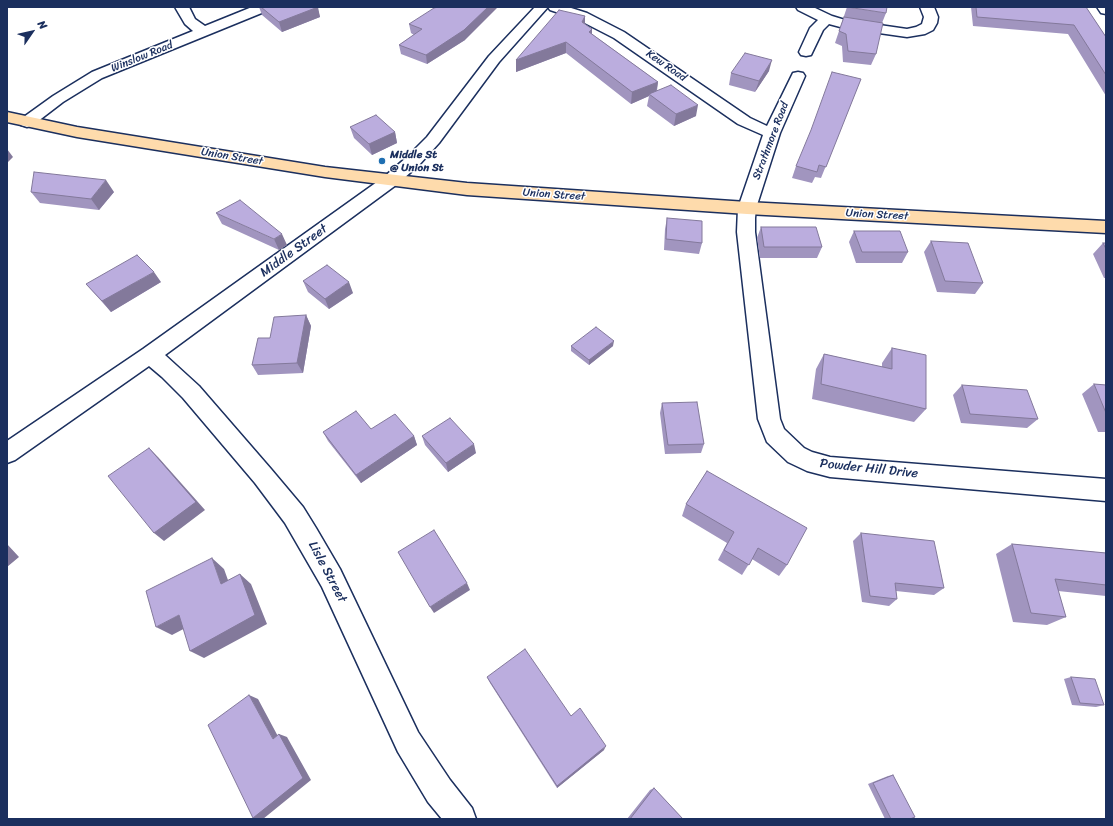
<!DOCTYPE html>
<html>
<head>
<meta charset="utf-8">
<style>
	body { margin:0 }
	#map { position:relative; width:1113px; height:826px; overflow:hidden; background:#fff; font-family:Sriracha,sans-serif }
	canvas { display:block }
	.frame { position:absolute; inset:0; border:8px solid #1b2f5e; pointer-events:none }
	.north { position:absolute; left:12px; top:12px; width:40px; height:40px; -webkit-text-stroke:3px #fff; paint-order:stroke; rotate:56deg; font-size:11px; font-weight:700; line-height:16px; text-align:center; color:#1b2f5e }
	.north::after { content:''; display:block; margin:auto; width:14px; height:18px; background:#1b2f5e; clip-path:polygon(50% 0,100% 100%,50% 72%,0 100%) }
</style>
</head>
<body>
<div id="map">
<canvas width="1113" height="826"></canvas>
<div class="frame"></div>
<div class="north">N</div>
</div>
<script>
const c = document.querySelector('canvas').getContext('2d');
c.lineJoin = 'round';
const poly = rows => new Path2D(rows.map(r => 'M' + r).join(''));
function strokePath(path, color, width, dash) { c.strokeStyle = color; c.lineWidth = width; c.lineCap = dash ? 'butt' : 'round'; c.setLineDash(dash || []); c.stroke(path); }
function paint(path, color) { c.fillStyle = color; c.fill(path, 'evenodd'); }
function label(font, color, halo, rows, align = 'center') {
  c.font = font + ' Sriracha,sans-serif'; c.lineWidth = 3; c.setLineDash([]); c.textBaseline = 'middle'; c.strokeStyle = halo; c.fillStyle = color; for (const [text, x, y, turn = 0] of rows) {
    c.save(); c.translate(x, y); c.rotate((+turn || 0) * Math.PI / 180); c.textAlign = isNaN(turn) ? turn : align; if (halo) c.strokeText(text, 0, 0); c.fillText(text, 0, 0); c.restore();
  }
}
const minor = poly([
	[175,7,189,7,195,19,205,26,252,7,271,7,269,10,102,78,63,102,33,125,27,127,21,125,19,122,21,119,53,96,92,72,193,31,185,24,175,7],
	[535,7,568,7,587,13,624,32,750,118,767,126,793,73,798,72,803,73,805,76,780,133,756,208,755,218,755,232,780,419,784,429,804,448,812,452,830,457,1106,479,1106,501,830,477,807,471,788,462,767,442,758,419,737,232,738,208,763,135,738,124,614,38,577,19,550,10,548,7,499,62,439,143,419,165,396,185,165,355,199,386,271,469,303,507,316,528,340,569,418,732,450,780,472,808,476,819,442,819,428,802,398,752,322,587,285,523,255,483,183,398,162,377,149,366,15,460,7,463,7,441,143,349,384,177,407,157,427,137,489,56,535,7],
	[796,7,813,7,832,16,845,20,907,29,916,27,922,24,924,17,920,7,934,7,938,17,937,23,933,30,925,34,907,37,844,28,829,24,823,30,811,55,806,56,801,55,799,52,810,28,818,20,798,10,796,7],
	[1097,7,1106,7,1106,14,1101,13,1097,7]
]);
const major = poly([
	[7,112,77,127,325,167,467,183,747,202,1106,221,1106,233,747,214,467,195,325,177,77,137,7,122,7,112]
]);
strokePath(minor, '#1b2f5e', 3);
strokePath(major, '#1b2f5e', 3);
paint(minor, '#fff');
paint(major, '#fedbac');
paint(poly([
	[259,7,317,7,320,17,282,32,262,15],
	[847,7,886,13,882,23,876,54,871,65,843,62,842,46,835,43],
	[971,7,1086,7,1106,37,1106,96,1068,34,973,26],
	[585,16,585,24,592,34,658,82,657,91,696,116,674,126,647,106,649,96,631,104,566,53,516,72,516,60],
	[409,24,465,40,427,64,401,54,399,45,414,35,411,33],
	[769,71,755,92,729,85,731,73],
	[861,79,821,178,815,177,812,183,792,178,796,166],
	[350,127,395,132,397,143,372,155,354,138],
	[31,192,114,192,99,210,40,203],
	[216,213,287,245,279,250,222,224],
	[667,218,702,243,699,254,664,250,665,229],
	[761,227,822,247,817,258,760,258,757,238],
	[854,231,908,252,902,263,856,263,849,242],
	[931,241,983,283,975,294,937,292,924,252],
	[1103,243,1106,243,1106,278,1104,278,1093,254],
	[303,281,353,293,329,309,308,292],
	[161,282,111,312,86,284],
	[306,315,311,326,303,373,258,375,252,365],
	[571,346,613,346,589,365,571,351],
	[892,348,926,409,914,422,812,399,816,369,824,354,882,367,882,363],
	[1094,384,1106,385,1106,432,1098,432,1082,394],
	[962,385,1038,419,1027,428,961,423,953,395],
	[662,403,704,444,701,453,665,454,660,413],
	[371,429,414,436,417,445,361,483,328,441,323,432],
	[422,436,476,453,448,472,425,445],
	[707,471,787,565,779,576,752,559,742,575,718,560,727,543,682,516,686,504],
	[861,533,944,588,934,595,896,591,897,599,889,606,862,602,853,541],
	[1012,544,1106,553,1106,596,1058,591,1066,617,1047,625,1013,622,996,554],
	[487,677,571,716,604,750,557,788,490,683],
	[1071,677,1104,705,1096,707,1072,705,1064,679],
	[893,775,910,819,885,819,868,784,888,776],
	[654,788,683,819,627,819,650,790]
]), '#a195bf');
paint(poly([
	[318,7,320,17,282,32,279,22],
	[488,7,498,7,465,40,427,64,426,55],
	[585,16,585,27,582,22],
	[592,29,592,40,589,32],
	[566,42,566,53,516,72,516,60],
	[772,60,769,71,755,92,759,81],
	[658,82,656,93,649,94,649,96,631,104,632,92],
	[698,105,696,116,674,126,676,114],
	[395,132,397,143,372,155,369,144],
	[7,149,13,157,7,163],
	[106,180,114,192,99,210,91,199],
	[282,234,287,245,279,250,274,239],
	[154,272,161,282,111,312,102,301],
	[349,282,353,293,329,309,325,299],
	[306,315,311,326,303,373,297,363],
	[614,341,613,346,589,365,589,360],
	[414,436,417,445,361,483,356,475],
	[474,444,476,453,448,472,446,463],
	[149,448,158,457,205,510,164,541,154,533],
	[7,544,19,557,7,567],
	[212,558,224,569,233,594,221,584],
	[240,574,251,584,267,624,204,658,190,651],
	[467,583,470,590,434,613,430,607],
	[179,615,193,624,172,635,156,627],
	[249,695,258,699,281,742,273,739],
	[279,734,287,737,311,780,263,819,253,818],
	[606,746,604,750,557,788,557,786]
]), '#83799b');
const building = poly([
	[261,7,318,7,279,22,261,7],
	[438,7,488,7,464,30,426,55,399,45,422,29,409,24,434,8,438,7],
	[847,7,887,7,886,13,847,7],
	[976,7,1086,7,1106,37,1106,75,1074,25,977,17,976,7],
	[559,10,585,16,582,22,592,29,589,32,658,82,632,92,566,42,516,60,559,10],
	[844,17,883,23,876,54,848,51,846,34,839,31,844,17],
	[745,53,772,60,759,81,731,73,745,53],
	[832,72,861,79,826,167,819,165,817,172,796,166,811,130,832,72],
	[671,85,698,105,676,114,649,94,671,85],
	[376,115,395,132,369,144,350,127,376,115],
	[34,172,106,180,91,199,31,192,34,172],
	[240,200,282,234,274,239,216,213,240,200],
	[667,218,702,221,702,243,666,239,667,218],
	[761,227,816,227,822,247,764,247,761,227],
	[854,231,900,231,908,252,862,252,854,231],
	[931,241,968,243,983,283,945,281,931,241],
	[1103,243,1106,243,1106,249,1103,243],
	[137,255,154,272,102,301,86,284,137,255],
	[327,265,349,282,325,299,303,281,327,265],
	[306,315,297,363,252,365,258,338,270,338,274,317,306,315],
	[596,327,614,341,589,360,571,346,596,327],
	[892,348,926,355,926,409,821,384,824,354,892,369,892,348],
	[1094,384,1106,385,1106,413,1094,384],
	[962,385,1027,390,1038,419,970,414,962,385],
	[697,402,704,444,668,445,662,403,697,402],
	[356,411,371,429,395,414,414,436,356,475,323,432,356,411],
	[450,418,474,444,446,463,422,436,450,418],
	[149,448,196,502,154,533,108,476,149,448],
	[707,471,807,528,787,565,758,548,749,565,724,550,734,532,686,504,707,471],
	[434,530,467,583,430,607,398,552,434,530],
	[861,533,934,541,944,588,895,583,897,599,870,596,861,533],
	[1012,544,1106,553,1106,585,1055,579,1066,617,1031,613,1012,544],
	[212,558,221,584,240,574,255,615,190,651,179,615,156,627,146,591,212,558],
	[525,649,571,716,580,708,606,746,557,786,487,677,525,649],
	[1071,677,1095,679,1104,705,1080,703,1071,677],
	[249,695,273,739,279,734,303,778,253,818,208,725,249,695],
	[893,775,915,817,910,819,891,819,873,783,893,775],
	[654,788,683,819,630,819,654,788]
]);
paint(building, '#bbadde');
strokePath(building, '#83799b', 1);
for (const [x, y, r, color] of [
	[382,161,4,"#1f6fb2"]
]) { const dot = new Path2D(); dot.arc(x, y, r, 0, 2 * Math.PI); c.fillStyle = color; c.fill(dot); strokePath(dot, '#fff', 1.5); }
label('11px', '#1b2f5e', '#fff', [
	["Winslow Road",142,57,-22],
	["Kew Road",666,66,35],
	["Strathmore Road",771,141,-69],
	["Union Street",232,157,9],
	["Union Street",554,195,4],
	["Union Street",877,215,3]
]);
label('bold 11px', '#1b2f5e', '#fff', [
	["Middle St",390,155],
	["@ Union St",390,168]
], 'left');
label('13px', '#1b2f5e', '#fff', [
	["Middle Street",294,251,-36],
	["Powder Hill Drive",869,469,6],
	["Lisle Street",327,572,62]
]);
</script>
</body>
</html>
